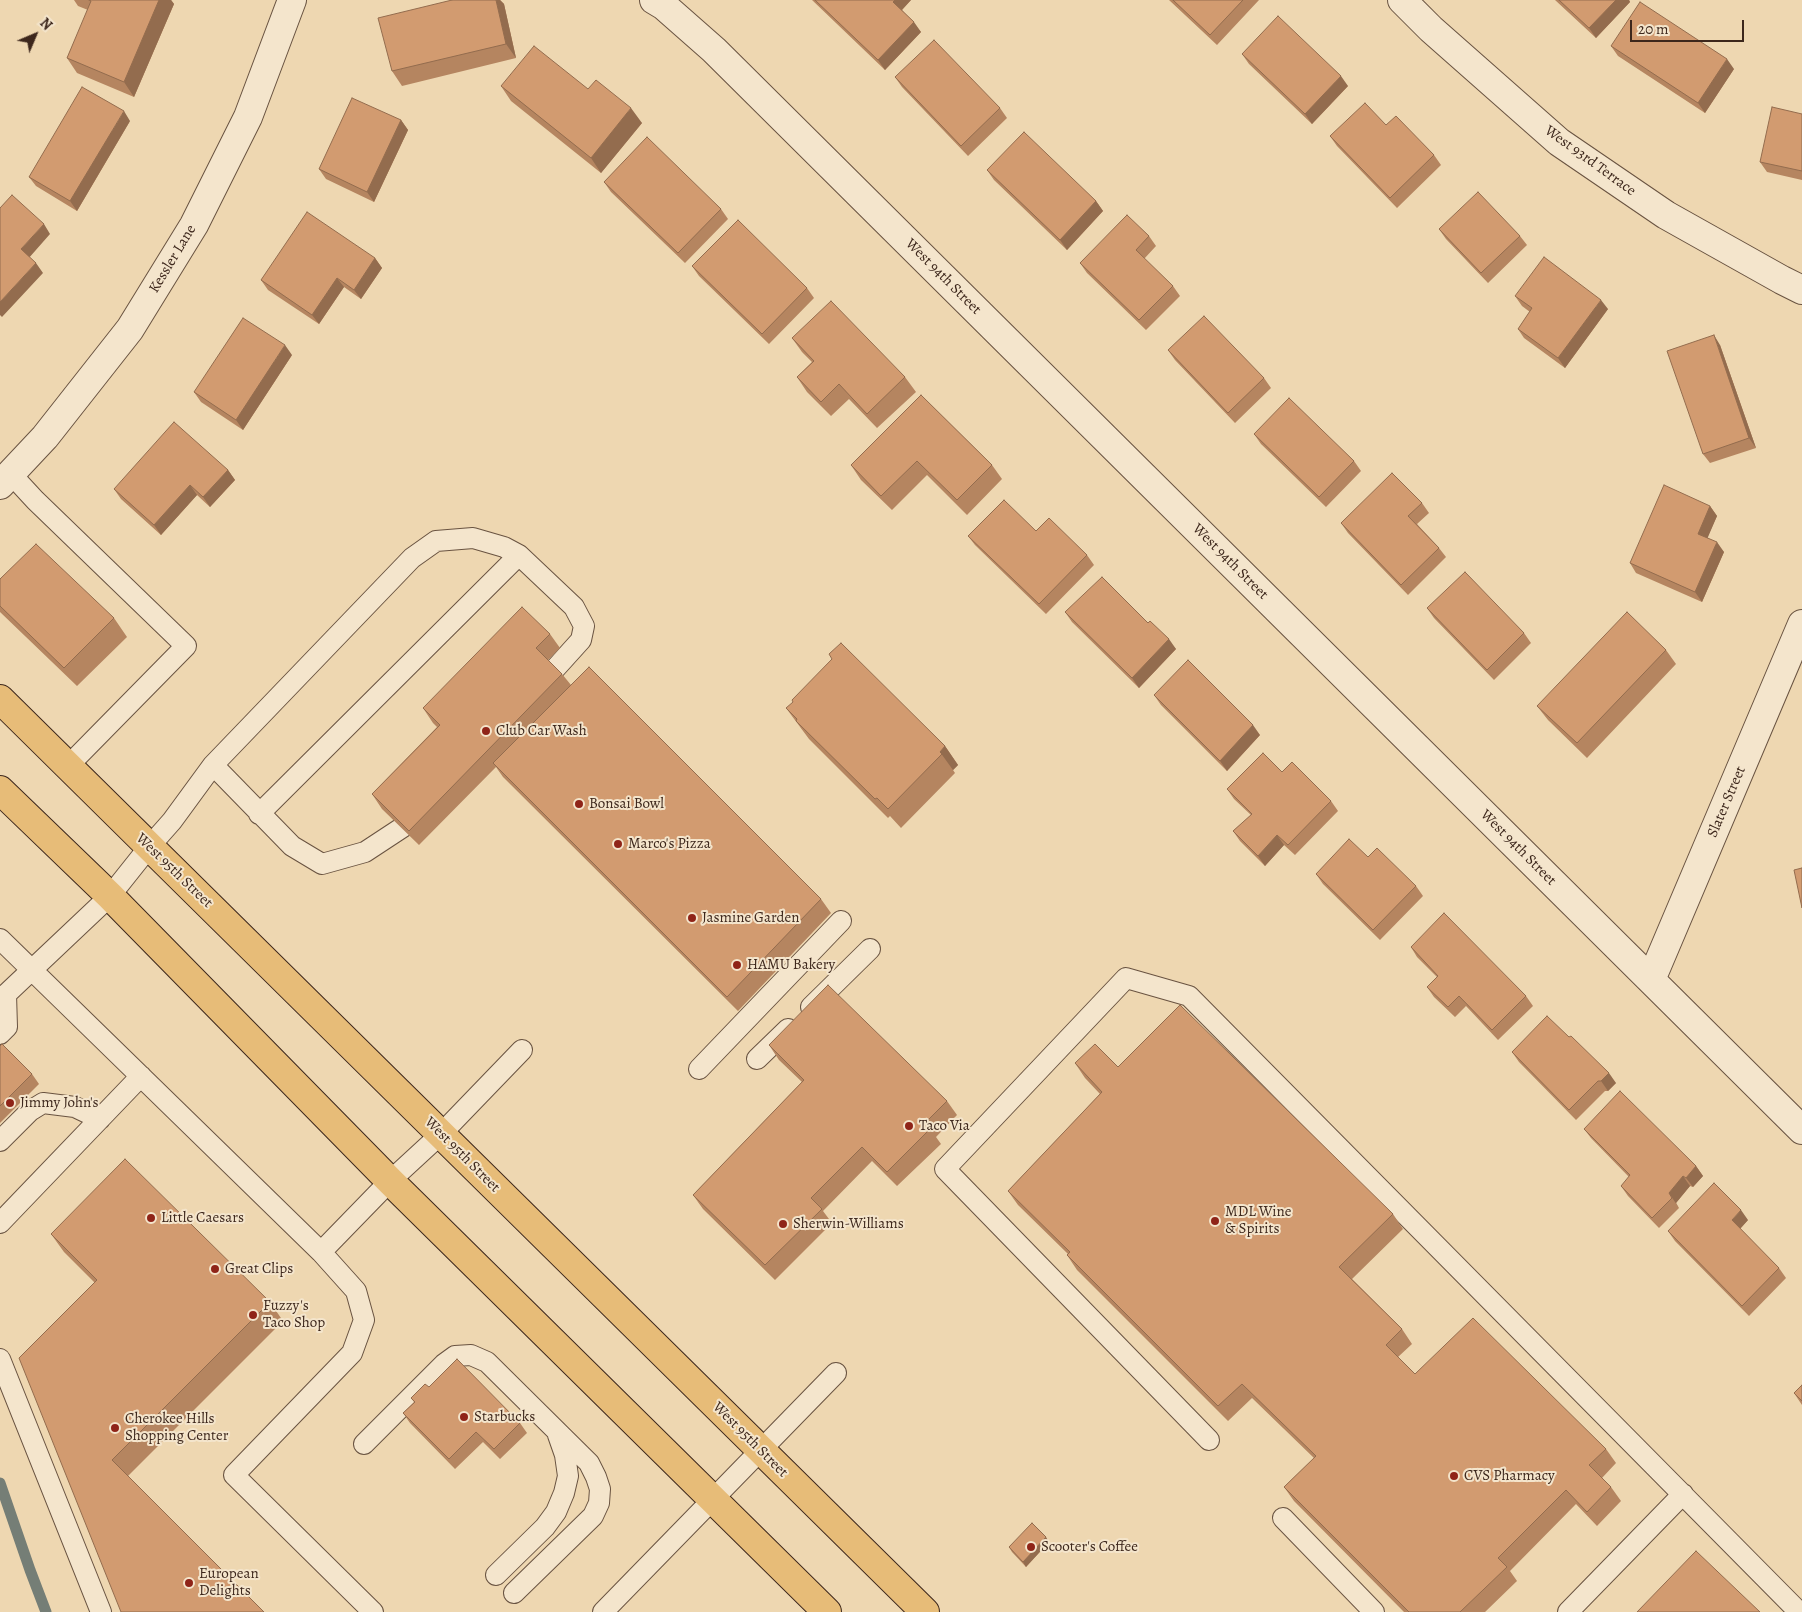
<!DOCTYPE html>
<html>
<head>
<meta charset="utf-8">
<style>
	body { margin:0 }
	#map { position:relative; width:1802px; height:1612px; overflow:hidden; background:#eed7b1; font-family:Alegreya,serif }
	canvas { display:block }
	.north { position:absolute; left:10px; top:10px; width:50px; height:50px; -webkit-text-stroke:4px #f4e5cc; paint-order:stroke; rotate:45deg; font-size:14px; font-weight:700; line-height:20px; text-align:center; color:#3d271c }
	.north::after { content:''; display:block; margin:auto; width:18px; height:22px; background:#3d271c; clip-path:polygon(50% 0,100% 100%,50% 72%,0 100%) }
	.scale { position:absolute; left:1630px; top:20px; width:114px; height:22px; box-sizing:border-box; border:2px solid #3d271c; border-top:0; padding-left:6px; font-size:15px; line-height:18px; white-space:nowrap; color:#3d271c; -webkit-text-stroke:4px #f4e5cc; paint-order:stroke }
</style>
</head>
<body>
<div id="map">
<canvas width="1802" height="1612"></canvas>
<div class="north">N</div>
<div class="scale">20 m</div>
</div>
<script>
const c = document.querySelector('canvas').getContext('2d');
c.lineJoin = 'round';
const poly = rows => new Path2D(rows.map(r => 'M' + r).join(''));
function strokePath(path, color, width, dash) { c.strokeStyle = color; c.lineWidth = width; c.lineCap = dash ? 'butt' : 'round'; c.setLineDash(dash || []); c.stroke(path); }
function paint(path, color) { c.fillStyle = color; c.fill(path, 'evenodd'); }
function label(font, color, halo, rows, align = 'center') {
  c.font = font + ' Alegreya,serif'; c.lineWidth = 4; c.setLineDash([]); c.textBaseline = 'middle'; c.strokeStyle = halo; c.fillStyle = color; for (const [text, x, y, turn = 0] of rows) {
    c.save(); c.translate(x, y); c.rotate((+turn || 0) * Math.PI / 180); c.textAlign = isNaN(turn) ? turn : align; if (halo) c.strokeText(text, 0, 0); c.fillText(text, 0, 0); c.restore();
  }
}
strokePath(poly([
	[0,1483,30,1570,46,1612]
]), '#757e76', 11);
const service = poly([
	[11,474,35,500,186,646,68,766],
	[213,765,292,846,322,864,365,852,403,827],
	[259,814,519,555],
	[0,939,321,1252,356,1291,364,1320,352,1353,234,1475,373,1612],
	[0,1000,110,896,149,847,172,821,213,765,412,558,436,541,473,538,504,547,519,555,574,607,584,626,581,640,553,671],
	[811,1007,870,949],
	[0,1034,7,1027,6,994],
	[757,1059,788,1029],
	[699,1069,841,921],
	[0,1141,30,1111,43,1103,75,1107,100,1119],
	[0,1223,141,1076],
	[321,1252,390,1181,441,1134,522,1050],
	[0,1359,101,1612],
	[1209,1440,945,1169,1126,978,1189,996,1799,1612],
	[364,1444,444,1364,455,1356,471,1355,487,1362,589,1463,596,1477,600,1489,599,1503,593,1516,514,1593],
	[1283,1518,1374,1612],
	[496,1575,545,1527,556,1512,564,1493,568,1476,565,1455,558,1435],
	[603,1612,836,1373],
	[1568,1612,1683,1494]
]);
const minor = poly([
	[654,0,664,6,714,50,1802,1130],
	[1402,0,1431,29,1559,142,1666,215,1782,280,1802,290],
	[0,485,45,437,130,329,194,225,248,117,292,0],
	[1651,980,1802,624]
]);
const primary = poly([
	[0,699,925,1612],
	[0,790,110,896,390,1181,827,1612]
]);
strokePath(service, '#695341', 22);
strokePath(minor, '#695341', 30);
strokePath(primary, '#3d271c', 30);
strokePath(service, '#f4e5cc', 20);
strokePath(minor, '#f4e5cc', 28);
strokePath(primary, '#e7bc78', 28);
paint(poly([
	[74,0,171,0,174,4,134,97,77,73,67,58,88,10,78,6],
	[452,0,500,0,504,4,516,58,402,86,392,71],
	[812,0,911,0,902,10,921,32,885,70],
	[1169,0,1259,0,1217,45],
	[1555,0,1629,0,1630,2,1596,38],
	[1611,46,1734,69,1705,113,1618,56],
	[1242,54,1348,86,1312,124,1249,64],
	[895,77,1000,108,1007,118,968,156,902,87],
	[501,86,588,89,642,123,601,173,511,101],
	[1802,114,1802,180,1767,172,1760,162],
	[401,120,408,130,374,202,326,179,319,169],
	[130,121,77,211,36,186,29,177],
	[1386,125,1434,155,1441,165,1397,208,1337,146,1330,136],
	[987,170,1096,201,1103,211,1067,250,994,180],
	[604,182,721,209,728,219,685,263,611,192],
	[1439,229,1520,236,1527,245,1488,283,1446,239],
	[1149,236,1156,246,1144,259,1173,286,1180,296,1146,330,1087,273,1080,263],
	[375,258,382,268,361,299,344,287,319,324,268,290,261,280],
	[692,266,807,288,814,298,769,344,699,276],
	[1515,296,1608,309,1565,368,1524,338,1518,329,1530,312,1522,306],
	[792,338,905,377,916,392,877,428,849,399,831,416,807,392,797,377,812,362,802,352],
	[1720,345,1756,448,1710,463,1703,454],
	[1168,350,1264,378,1271,388,1235,423,1175,360],
	[292,355,243,430,201,402,194,392],
	[921,395,992,465,1002,479,967,515,927,475,892,510,861,480,851,465],
	[1254,434,1354,461,1361,471,1326,507,1261,444],
	[228,470,235,480,210,507,197,495,161,535,121,499,114,489],
	[1422,503,1429,513,1417,524,1439,548,1446,557,1408,595,1348,533,1341,523],
	[1710,506,1717,516,1707,538,1724,552,1702,602,1636,573,1630,563],
	[1036,531,1087,555,1094,565,1046,614,975,545,968,536],
	[0,579,114,618,127,637,77,686,0,612],
	[1427,608,1524,633,1531,643,1494,680,1434,618],
	[1065,612,1148,623,1176,649,1139,688,1072,622],
	[550,634,560,648,548,660,562,674,571,685,821,899,831,913,738,1011,503,777,496,767,419,845,382,809,372,794,437,727,433,723,423,708],
	[1666,650,1676,664,1587,758,1548,720,1537,706],
	[1154,695,1260,735,1227,771,1161,705],
	[786,708,945,746,958,765,953,770,955,773,901,828,890,816,888,818,809,739],
	[1282,772,1331,801,1338,811,1295,855,1284,845,1265,866,1240,841,1233,831,1251,815,1234,799,1227,789],
	[1368,857,1416,886,1423,896,1380,940,1323,884,1316,874],
	[1411,947,1526,996,1533,1006,1498,1040,1466,1006,1455,1017,1434,997,1427,987,1437,977,1417,957],
	[769,1045,947,1101,957,1115,936,1137,941,1144,897,1186,872,1161,823,1211,832,1223,775,1280,703,1209,693,1195,802,1082,779,1060],
	[0,1046,32,1074,39,1084,0,1123],
	[1512,1052,1616,1083,1608,1091,1605,1091,1576,1120,1519,1062],
	[1075,1063,1118,1067,1393,1214,1403,1229,1352,1279,1402,1329,1412,1344,1398,1357,1415,1374,1606,1449,1616,1463,1602,1478,1611,1487,1621,1501,1597,1526,1576,1504,1510,1571,1517,1581,1485,1612,1404,1612,1294,1501,1284,1487,1314,1458,1252,1398,1228,1421,1077,1270,1067,1255,1068,1254,1018,1205,1008,1191,1100,1094,1085,1078],
	[1584,1129,1696,1166,1703,1176,1693,1187,1690,1186,1676,1203,1679,1208,1659,1228,1628,1196,1621,1186,1629,1177,1591,1138],
	[1748,1220,1740,1229,1779,1268,1786,1278,1749,1316,1675,1241,1668,1231],
	[51,1234,270,1302,283,1321,128,1476,121,1612,94,1282,64,1252],
	[1802,1385,1802,1405,1794,1393],
	[429,1387,520,1423,527,1433,500,1459,483,1442,455,1469,410,1423,403,1413,414,1402,411,1398],
	[1049,1542,1026,1567,1012,1552,1009,1547]
]), '#b58560');
paint(poly([
	[159,0,171,0,174,4,134,97,124,82],
	[496,0,500,0,504,4,516,58,506,44],
	[895,0,911,0,900,12,893,2],
	[1616,0,1629,0,1630,2,1596,38,1589,28],
	[914,22,921,32,885,70,878,60],
	[1727,59,1734,69,1705,113,1698,103],
	[1341,76,1348,86,1312,124,1305,114],
	[631,108,642,123,601,173,591,158],
	[124,111,130,121,77,211,70,201],
	[401,120,408,130,374,202,367,192],
	[1096,201,1103,211,1067,250,1060,240],
	[44,224,50,234,28,259,21,249],
	[375,258,382,268,361,299,354,290],
	[36,263,43,273,2,317,0,315,0,302],
	[337,278,344,287,319,324,312,315],
	[1601,300,1608,309,1565,368,1558,358],
	[1714,335,1720,345,1756,448,1749,438],
	[285,345,292,355,243,430,236,420],
	[228,470,235,480,210,507,203,497],
	[190,485,197,495,161,535,154,525],
	[1710,506,1717,516,1705,544,1698,534],
	[1717,542,1724,552,1702,602,1695,592],
	[1169,639,1176,649,1139,688,1132,678],
	[1253,725,1260,735,1227,771,1220,761],
	[945,746,958,765,953,770,940,752],
	[1277,835,1284,845,1265,866,1258,856],
	[1609,1073,1616,1083,1608,1091,1601,1081],
	[1696,1166,1703,1176,1693,1187,1686,1178],
	[1683,1176,1690,1186,1676,1203,1679,1208,1669,1193],
	[1741,1210,1748,1220,1739,1230,1732,1220],
	[1046,1537,1049,1542,1026,1567,1023,1562]
]), '#936c4e');
const building = poly([
	[89,0,159,0,124,82,67,58,91,1,89,0],
	[452,0,496,0,506,44,392,71,378,18,452,0],
	[815,0,895,0,893,2,914,22,878,60,815,0],
	[1173,0,1243,0,1210,35,1173,0],
	[1559,0,1616,0,1589,28,1559,0],
	[1640,2,1727,59,1698,103,1611,46,1640,2],
	[1278,16,1341,76,1305,114,1242,54,1278,16],
	[934,40,1000,108,961,146,895,77,934,40],
	[534,46,588,89,596,80,631,108,591,158,501,86,534,46],
	[82,87,124,111,70,201,29,177,82,87],
	[352,98,401,120,367,192,319,169,352,98],
	[1365,103,1386,125,1396,116,1434,155,1390,198,1330,136,1365,103],
	[1772,107,1802,114,1802,171,1760,162,1772,107],
	[1024,132,1096,201,1060,240,987,170,1024,132],
	[647,137,721,209,678,253,604,182,647,137],
	[1478,192,1520,236,1481,273,1439,229,1478,192],
	[12,195,44,224,21,249,36,263,0,302,0,208,12,195],
	[307,212,375,258,354,290,337,278,312,315,261,280,307,212],
	[1127,215,1149,236,1136,250,1173,286,1139,320,1080,263,1127,215],
	[738,220,807,288,762,334,692,266,738,220],
	[1544,257,1601,300,1558,358,1518,329,1532,308,1515,296,1544,257],
	[831,301,905,377,867,414,839,384,821,402,797,377,814,361,792,338,831,301],
	[1204,316,1264,378,1228,413,1168,350,1204,316],
	[243,318,285,345,236,420,194,392,243,318],
	[1714,335,1749,438,1703,454,1667,351,1714,335],
	[921,395,992,465,957,500,917,461,881,496,851,465,921,395],
	[1289,398,1354,461,1319,497,1254,434,1289,398],
	[174,422,228,470,203,497,190,485,154,525,114,489,174,422],
	[1392,473,1422,503,1408,516,1439,548,1401,585,1341,523,1392,473],
	[1664,485,1710,506,1698,534,1717,542,1695,592,1630,563,1664,485],
	[1004,500,1036,531,1049,518,1087,555,1039,604,968,536,1004,500],
	[36,544,114,618,64,668,0,606,0,579,36,544],
	[1465,572,1524,633,1487,670,1427,608,1465,572],
	[1102,577,1148,623,1150,621,1169,639,1132,678,1065,612,1102,577],
	[522,607,550,634,536,648,562,674,409,831,372,794,440,725,423,708,522,607],
	[1627,612,1666,650,1577,743,1537,706,1627,612],
	[841,643,945,746,940,752,942,754,888,809,877,798,875,799,796,721,797,719,786,708,793,702,792,700,832,659,829,654,841,643],
	[1188,660,1253,725,1220,761,1154,695,1188,660],
	[589,667,821,899,727,997,493,763,589,667],
	[1263,753,1282,772,1292,762,1331,801,1288,845,1277,835,1258,856,1233,831,1252,814,1227,789,1263,753],
	[1349,839,1368,857,1377,848,1416,886,1373,930,1316,874,1349,839],
	[1802,868,1802,908,1794,870,1802,868],
	[1444,913,1526,996,1492,1030,1459,996,1448,1007,1427,987,1438,976,1411,947,1444,913],
	[828,985,947,1101,926,1122,930,1129,887,1172,862,1147,811,1198,822,1209,765,1265,693,1195,804,1080,769,1045,828,985],
	[1180,1005,1393,1214,1339,1267,1402,1329,1386,1345,1415,1374,1473,1318,1606,1449,1589,1465,1611,1487,1587,1512,1566,1490,1498,1558,1507,1567,1460,1612,1409,1612,1284,1487,1316,1456,1242,1384,1218,1406,1067,1255,1070,1252,1008,1191,1102,1092,1075,1063,1095,1044,1118,1067,1180,1005],
	[1547,1016,1569,1037,1571,1036,1609,1073,1601,1081,1598,1081,1569,1110,1512,1052,1547,1016],
	[2,1044,32,1074,0,1106,0,1046,2,1044],
	[1620,1091,1696,1166,1686,1178,1683,1176,1669,1193,1672,1198,1652,1218,1621,1186,1630,1175,1584,1129,1620,1091],
	[125,1159,270,1302,112,1460,264,1612,121,1612,19,1358,97,1280,51,1234,125,1159],
	[1714,1183,1741,1210,1732,1220,1779,1268,1742,1306,1668,1231,1714,1183],
	[457,1359,520,1423,494,1449,476,1432,449,1459,403,1413,415,1402,411,1398,425,1384,429,1387,457,1359],
	[1802,1385,1802,1401,1794,1393,1802,1385],
	[1032,1523,1046,1537,1023,1562,1009,1547,1032,1523],
	[1696,1551,1760,1612,1637,1612,1696,1551]
]);
paint(building, '#d29b70');
strokePath(building, '#936c4e', 1);
for (const [x, y, r, color] of [
	[486,731,5,"#8f2418"],
	[579,804,5,"#8f2418"],
	[618,844,5,"#8f2418"],
	[692,918,5,"#8f2418"],
	[737,965,5,"#8f2418"],
	[10,1103,5,"#8f2418"],
	[909,1126,5,"#8f2418"],
	[151,1218,5,"#8f2418"],
	[1215,1221,5,"#8f2418"],
	[783,1224,5,"#8f2418"],
	[215,1269,5,"#8f2418"],
	[253,1315,5,"#8f2418"],
	[464,1417,5,"#8f2418"],
	[115,1428,5,"#8f2418"],
	[1454,1476,5,"#8f2418"],
	[1031,1547,5,"#8f2418"],
	[189,1583,5,"#8f2418"]
]) { const dot = new Path2D(); dot.arc(x, y, r, 0, 2 * Math.PI); c.fillStyle = color; c.fill(dot); strokePath(dot, '#f4e5cc', 2); }
label('15px', '#3d271c', '#f4e5cc', [
	["West 93rd Terrace",1590,161,36],
	["Kessler Lane",173,259,-59],
	["West 94th Street",943,277,45],
	["West 94th Street",1230,562,45],
	["Slater Street",1727,802,-67],
	["West 94th Street",1518,848,45],
	["West 95th Street",174,871,44],
	["West 95th Street",462,1155,45],
	["West 95th Street",750,1440,45]
]);
label('15px', '#3d271c', '#f4e5cc', [
	["Club Car Wash",496,731],
	["Bonsai Bowl",589,804],
	["Marco's Pizza",628,844],
	["Jasmine Garden",702,918],
	["HAMU Bakery",747,965],
	["Jimmy John's",20,1103],
	["Taco Via",919,1126],
	["MDL Wine",1225,1212],
	["& Spirits",1225,1229],
	["Little Caesars",161,1218],
	["Sherwin-Williams",793,1224],
	["Great Clips",225,1269],
	["Fuzzy's",263,1306],
	["Taco Shop",263,1323],
	["Starbucks",474,1417],
	["Cherokee Hills",125,1419],
	["Shopping Center",125,1436],
	["CVS Pharmacy",1464,1476],
	["Scooter's Coffee",1041,1547],
	["European",199,1574],
	["Delights",199,1591]
], 'left');
</script>
</body>
</html>
